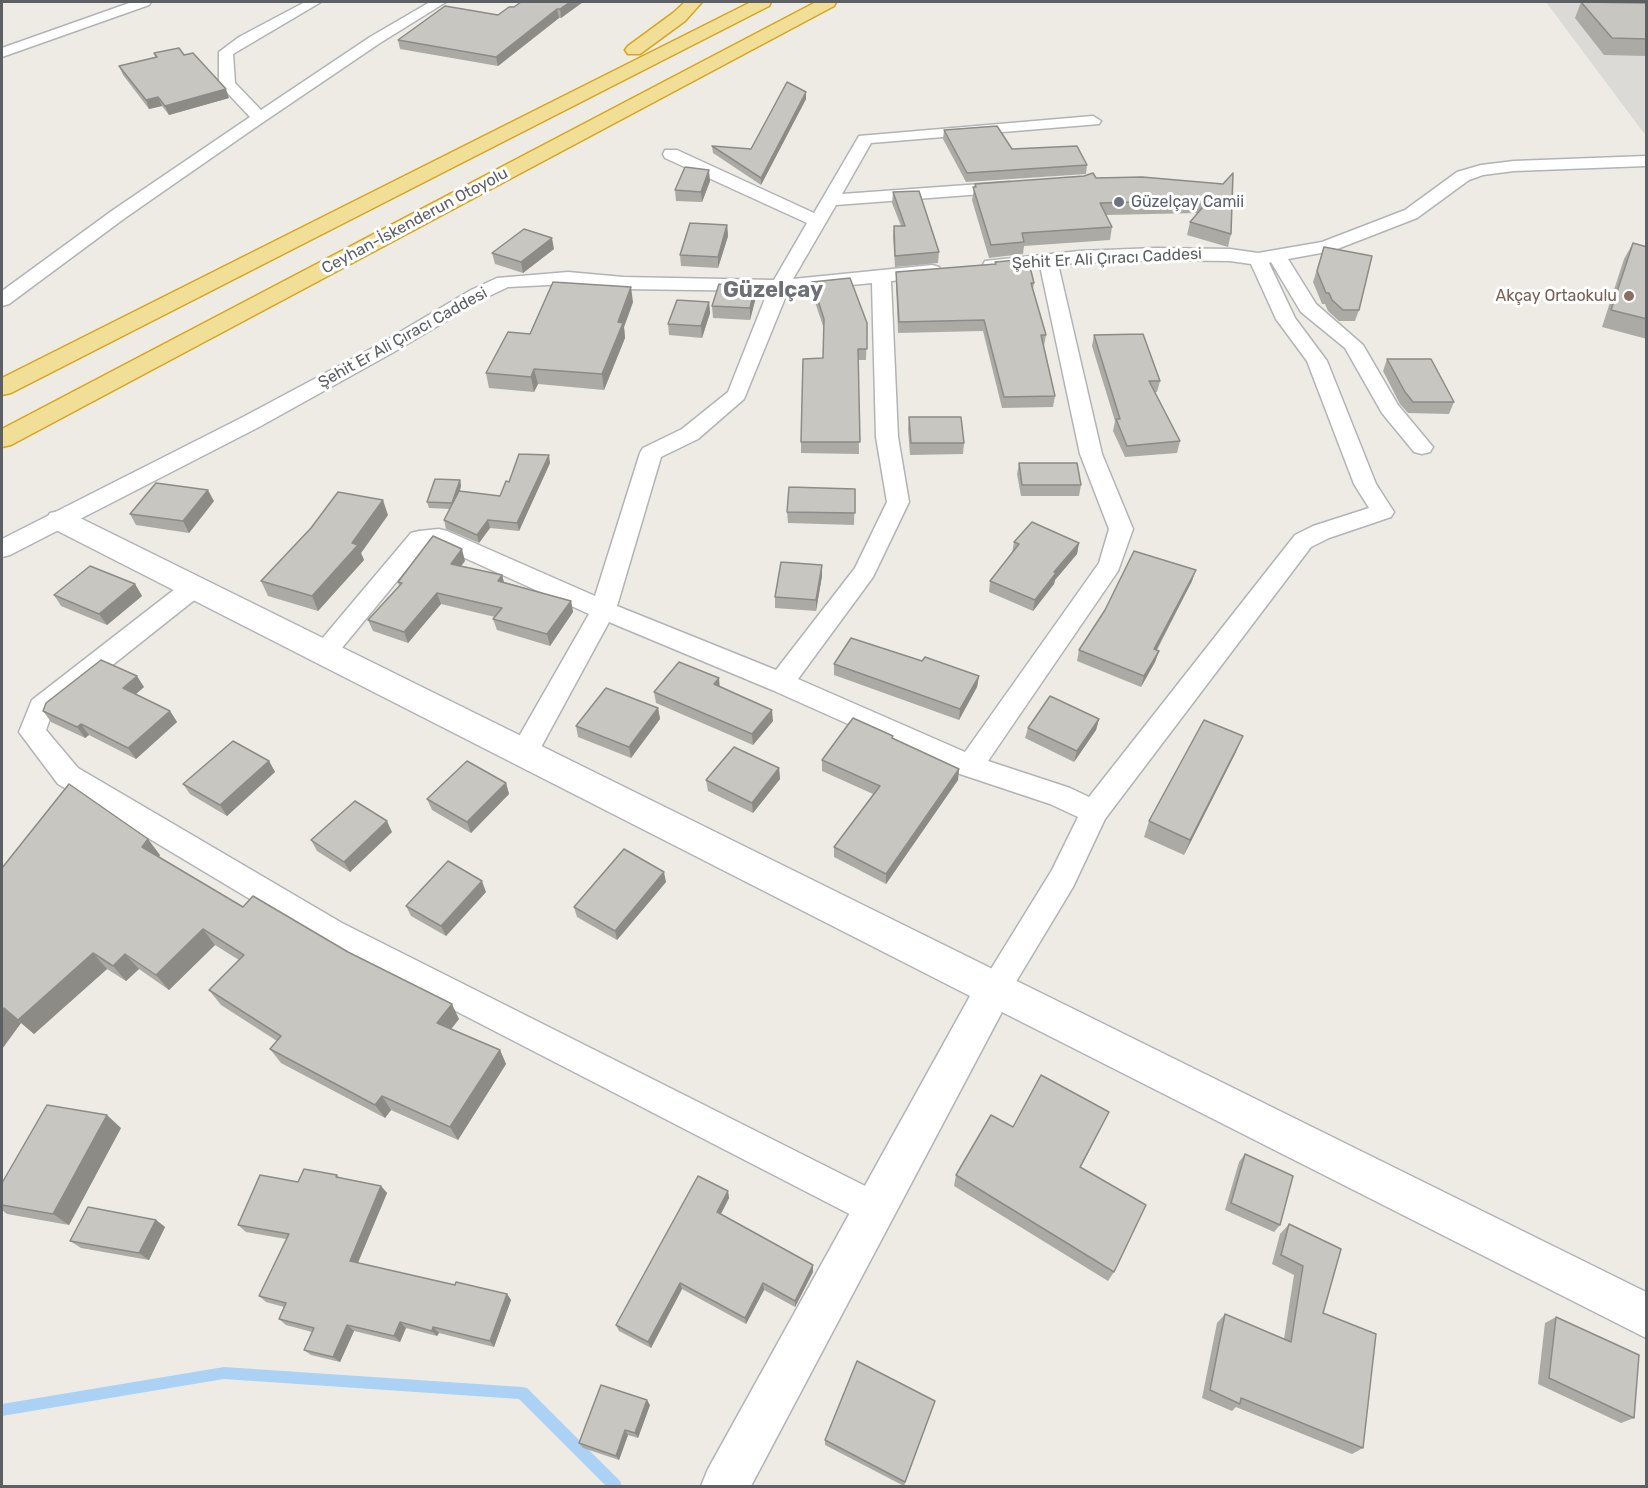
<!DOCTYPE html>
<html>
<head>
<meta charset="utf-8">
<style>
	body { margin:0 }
	#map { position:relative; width:1648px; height:1488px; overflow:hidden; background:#edebe4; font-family:Rubik,sans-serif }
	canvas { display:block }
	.frame { position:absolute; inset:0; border:3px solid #5c5f63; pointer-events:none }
</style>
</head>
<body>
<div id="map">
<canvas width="1648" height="1488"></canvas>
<div class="frame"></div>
</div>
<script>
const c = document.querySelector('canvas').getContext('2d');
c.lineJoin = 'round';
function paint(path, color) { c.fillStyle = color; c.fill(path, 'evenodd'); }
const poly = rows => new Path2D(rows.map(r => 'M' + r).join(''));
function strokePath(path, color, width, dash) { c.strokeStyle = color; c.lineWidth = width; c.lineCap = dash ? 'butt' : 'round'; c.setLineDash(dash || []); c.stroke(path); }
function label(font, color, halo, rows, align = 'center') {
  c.font = font + ' Rubik,sans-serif'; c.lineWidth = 6; c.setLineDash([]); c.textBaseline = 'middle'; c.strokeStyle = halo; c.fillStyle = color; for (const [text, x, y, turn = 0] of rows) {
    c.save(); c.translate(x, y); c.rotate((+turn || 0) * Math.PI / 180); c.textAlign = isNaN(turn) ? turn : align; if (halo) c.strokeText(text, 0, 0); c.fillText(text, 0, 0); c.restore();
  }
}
paint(poly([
	[1546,2,1646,2,1646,134,1643,132]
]), '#dcdad6');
paint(poly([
	[224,1367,522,1387,527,1388,620,1481,622,1486,606,1486,519,1399,224,1379,2,1416,2,1404,224,1367]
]), '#abd2f5');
const minor = poly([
	[132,2,151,2,149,5,2,57,2,48,132,2],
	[305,2,321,2,233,54,235,83,261,110,370,37,430,2,446,2,380,43,256,127,125,218,9,304,2,306,2,291,113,210,250,117,219,84,219,52,239,37,305,2],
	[1093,116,1101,121,1099,124,871,143,842,194,1009,182,1015,183,1018,187,1015,191,1009,192,836,205,793,279,932,265,939,267,941,271,939,275,932,277,891,281,898,437,909,502,873,577,798,679,965,752,1099,563,1109,529,1080,454,1040,266,992,271,985,269,983,265,985,261,1079,251,1156,248,1230,249,1258,253,1322,242,1405,210,1457,172,1481,165,1514,161,1646,156,1646,166,1514,171,1483,175,1469,180,1417,218,1332,251,1288,259,1316,304,1363,345,1398,405,1433,447,1430,452,1422,454,1414,452,1382,413,1345,348,1301,312,1271,262,1269,263,1295,318,1327,361,1376,484,1394,512,1391,517,1329,538,1311,547,1105,819,1073,887,1005,1000,994,1004,983,1000,978,990,1052,870,1078,817,1050,804,960,774,772,690,609,622,533,762,523,765,513,762,509,754,589,614,436,545,426,546,332,660,323,662,314,660,310,653,411,533,419,531,439,529,447,531,595,596,640,453,643,448,682,429,728,392,768,291,623,289,568,284,508,287,485,298,392,353,259,427,10,555,2,557,2,539,243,417,378,345,471,290,497,278,568,272,623,277,774,280,807,223,665,158,663,154,665,150,677,150,814,213,859,136,1093,116],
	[1156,260,1230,261,1251,264,1276,319,1307,361,1354,484,1369,508,1313,526,1295,535,1089,797,1070,788,988,761,1118,571,1133,529,1102,454,1058,264,1156,260],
	[872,283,876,437,887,502,855,568,776,670,617,606,661,457,698,439,744,399,788,291,872,283],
	[193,580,202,582,205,588,202,594,52,713,46,730,78,768,342,923,887,1197,893,1209,887,1221,875,1227,863,1221,320,941,58,784,19,732,32,700,184,582,193,580]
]);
const tertiary = poly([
	[60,511,70,513,1646,1292,1646,1338,1002,1012,751,1486,701,1486,708,1469,970,996,50,527,46,520,50,513,60,511]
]);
const motorway = poly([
	[685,2,702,2,685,21,640,54,628,54,625,50,628,46,673,13,685,2],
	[751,2,771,2,769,6,11,393,2,395,2,378,751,2],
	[816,2,836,2,834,6,11,445,2,447,2,429,816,2]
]);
strokePath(minor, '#b1b4b7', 3);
strokePath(tertiary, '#b1b4b7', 3);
strokePath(motorway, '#d8a519', 3);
paint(minor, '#fff');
paint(tertiary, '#fff');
paint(motorway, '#f1de97');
paint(poly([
	[521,2,583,2,561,18,559,18,498,66,400,49,398,40,498,15,514,7],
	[1581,2,1629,3,1628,2,1647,2,1647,56,1604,55,1575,18],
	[154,53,184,55,229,98,169,115,162,106,149,109,123,75,119,66,155,57],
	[806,92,806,99,761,185,713,153,712,146,751,149],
	[944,130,1012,149,1087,165,1086,174,966,182,943,139],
	[1096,178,1223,184,1231,234,1228,247,1187,235,1190,222,1198,213,1106,215,1112,227,1110,240,1024,246,1023,254,989,258,972,200,975,184],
	[710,181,702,202,676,201,675,190],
	[893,192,939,252,938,263,895,267,893,237,894,226,901,226,892,203],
	[727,225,728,236,718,268,681,266,680,255],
	[1633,243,1647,247,1647,339,1602,327,1624,259],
	[1324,247,1359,310,1355,321,1339,321,1328,311,1325,304,1322,304,1313,282],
	[554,249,523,273,495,264,492,253],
	[995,262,1034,283,1033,289,1046,335,1044,346,1055,396,1053,407,1002,408,983,331,898,333,896,283,896,272,995,264],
	[812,282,867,323,866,360,858,360,859,454,801,453,801,442,823,358,824,329,812,293],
	[755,286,756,297,750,320,713,318,712,306],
	[633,302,624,327,625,338,604,390,538,384,534,392,489,388,486,373,530,334],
	[709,302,710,313,702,338,669,335,668,324],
	[1094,335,1160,381,1157,392,1155,392,1180,441,1177,453,1125,457,1113,431,1115,421,1092,346],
	[1387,359,1454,402,1449,414,1408,413,1400,404,1383,371],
	[909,417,964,443,963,454,910,455,908,429],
	[550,463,519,531,490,528,479,543,446,529,444,520,450,509,429,508,427,502,460,480,461,486,460,491,500,496,509,482],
	[1019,463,1081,485,1079,496,1021,496,1017,474],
	[855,489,854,525,788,523,787,512],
	[214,501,189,533,136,525,130,514],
	[388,515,361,553,364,560,318,611,268,596,261,581],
	[1014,542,1079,543,1077,554,1055,580,1054,584,1033,611,989,592,990,581,1012,553],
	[465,561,461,566,502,575,504,582,571,601,573,612,550,646,497,630,493,619,495,617,441,604,408,643,373,631,368,620,399,586,398,582],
	[822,576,816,611,775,608,775,597],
	[1192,581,1157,650,1159,651,1155,662,1141,687,1077,661,1079,650],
	[135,584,142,596,107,625,61,606,54,595],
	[834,664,979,676,977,687,959,720,834,675],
	[719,678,719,686,773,721,753,745,656,703,654,692],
	[144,687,136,694,170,711,177,722,136,759,89,735,85,738,51,722,43,711],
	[658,708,660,719,631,758,578,737,576,726],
	[1099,719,1096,730,1074,762,1025,738,1028,728],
	[893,736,893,738,959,769,958,780,886,884,834,857,834,847,873,794,822,771,822,760],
	[1236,752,1184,855,1144,837,1149,821],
	[269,761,275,772,227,816,190,794,183,784],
	[779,768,780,779,753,813,708,791,706,780],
	[506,783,509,794,471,833,432,810,427,799],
	[392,832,350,872,317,851,311,840],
	[160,855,159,857,243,907,459,1019,451,1029,500,1050,506,1064,458,1140,391,1110,385,1118,281,1063,270,1049,277,1041,221,1005,209,990,239,960,215,945,169,990,139,969,126,981,107,969,34,1034,21,1023,2,1049,2,868],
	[666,882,617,940,577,917,574,907],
	[486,892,446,936,411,916,406,906],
	[1103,1124,1081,1167,1114,1272,1108,1281,954,1186,956,1175],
	[121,1128,69,1225,7,1214,2,1210,2,1183],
	[1245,1154,1280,1225,1274,1232,1225,1210,1239,1162],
	[337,1175,340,1178,381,1186,387,1193,358,1263,455,1285,507,1294,511,1300,494,1347,439,1333,437,1336,406,1328,400,1342,354,1331,340,1362,311,1355,304,1350,312,1332,286,1325,279,1319,284,1307,266,1302,259,1296,286,1239,246,1232,238,1225,298,1182],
	[728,1191,729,1198,721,1214,813,1272,795,1307,764,1290,746,1324,682,1289,651,1348,619,1331,616,1325],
	[156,1220,165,1227,149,1260,81,1248,70,1241],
	[1289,1224,1323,1313,1363,1448,1352,1454,1236,1407,1232,1411,1202,1398,1217,1323,1225,1314,1284,1339,1294,1275,1272,1264,1280,1234],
	[1556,1317,1634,1418,1621,1423,1538,1384,1545,1323],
	[935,1401,904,1486,825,1445,825,1440],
	[650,1405,638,1438,628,1435,619,1460,583,1448,579,1443]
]), '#acaaa5');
paint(poly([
	[570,2,583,2,561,18,560,9],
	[557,9,559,18,498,66,496,57],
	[226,89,229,98,169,115,165,106],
	[806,92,806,99,761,185,761,178],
	[158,97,162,106,149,109,146,100],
	[709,170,710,181,702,202,701,192],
	[727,225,728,236,718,268,718,257],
	[552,238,554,249,523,273,521,262],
	[755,286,756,297,750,320,750,308],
	[631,287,633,302,624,327,625,338,604,390,602,374,618,322],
	[709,302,710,313,702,338,701,326],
	[534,369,538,384,534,392,531,377],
	[549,455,550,463,519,531,517,523],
	[460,480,461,486,454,509,452,503],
	[208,490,214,501,189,533,183,521],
	[383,500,388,515,361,553,364,560,318,611,312,596,352,543],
	[488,520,490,528,479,543,477,535],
	[1079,543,1077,554,1055,580,1054,584,1033,611,1035,600,1054,572],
	[462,549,465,561,454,575,451,564],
	[822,565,822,576,816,611,816,600],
	[1196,570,1192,581,1151,660,1154,649],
	[502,575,505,587,498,581],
	[135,584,142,596,107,625,99,614],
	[437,593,441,604,408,643,404,632],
	[571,601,573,612,550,646,547,634],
	[1159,651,1155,662,1141,687,1144,676],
	[137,676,144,687,130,699,123,688],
	[979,676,977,687,959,720,960,709],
	[719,678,720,689,714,684],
	[658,708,660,719,631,758,629,747],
	[772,710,773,721,753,745,752,734],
	[170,711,177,722,136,759,128,748],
	[1099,719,1096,730,1074,762,1077,751],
	[81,724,89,735,85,738,77,727],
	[1243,736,1236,752,1184,855,1190,840],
	[269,761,275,772,227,816,220,805],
	[779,768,780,779,753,813,752,803],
	[959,769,958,780,886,884,886,874],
	[506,783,509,794,471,833,467,822],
	[387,821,392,832,350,872,344,862],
	[148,839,160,855,154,863,142,847],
	[664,872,666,882,617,940,615,931],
	[482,881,486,892,446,936,441,926],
	[203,929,215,945,169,990,156,975],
	[93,953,107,969,34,1034,18,1020],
	[125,954,139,969,126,981,113,966],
	[452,1004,459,1019,445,1037,437,1023],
	[4,1008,21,1023,2,1049,2,1012],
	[500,1050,506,1064,458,1140,450,1127],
	[382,1096,391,1110,385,1118,375,1105],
	[1109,1112,1103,1124,1075,1178,1080,1167],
	[107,1115,121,1128,69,1225,53,1214],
	[381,1186,387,1193,356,1267,350,1261],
	[728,1191,729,1198,718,1219,717,1212],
	[156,1220,165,1227,149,1260,139,1253],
	[813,1265,813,1272,795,1307,795,1301],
	[680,1283,682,1289,651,1348,648,1342],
	[763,1283,764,1290,746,1324,745,1318],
	[507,1294,511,1300,494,1347,490,1341],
	[400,1322,406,1328,400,1342,394,1336],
	[347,1325,354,1331,340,1362,333,1357],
	[433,1327,439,1333,437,1336,432,1331],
	[647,1400,650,1405,638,1438,635,1433],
	[625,1430,628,1435,619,1460,616,1456]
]), '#8c8b86');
const building = poly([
	[521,2,570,2,560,9,557,9,496,57,398,40,445,6,498,15,509,7,514,7,521,2],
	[1581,2,1646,3,1645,2,1647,2,1647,39,1612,38,1581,2],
	[179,48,184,55,193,53,226,89,165,106,158,97,146,100,119,66,157,57,154,53,179,48],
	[787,82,806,92,761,178,712,146,751,149,787,82],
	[997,126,1012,149,1077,146,1087,165,967,173,944,130,997,126],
	[685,167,709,170,701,192,675,190,685,167],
	[1093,173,1096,178,1142,177,1223,184,1233,173,1231,234,1190,222,1209,200,1100,203,1112,227,1022,233,1024,242,991,245,973,187,976,187,975,184,1084,176,1093,173],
	[919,191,939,252,895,256,894,226,905,226,893,192,919,191],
	[690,223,727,225,718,257,680,255,690,223],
	[524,229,552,238,521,262,492,253,524,229],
	[1633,243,1647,247,1647,319,1611,310,1633,243],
	[1324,247,1372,256,1359,310,1343,310,1332,300,1329,293,1326,293,1317,271,1324,247],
	[1028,259,1034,283,1031,283,1046,335,1041,335,1055,396,1004,397,984,320,899,322,896,272,996,264,995,262,1028,259],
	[850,278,867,323,867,349,858,349,860,442,801,442,803,359,823,358,824,319,812,282,850,278],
	[553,282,631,287,618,322,623,323,602,374,534,369,531,377,486,373,508,332,530,334,553,282],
	[719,284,755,286,750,308,712,306,719,284],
	[677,300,709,302,701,326,668,324,677,300],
	[1143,334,1160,381,1149,381,1180,441,1127,446,1116,419,1120,419,1094,335,1143,334],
	[1387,359,1431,359,1454,402,1413,402,1405,392,1387,359],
	[909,417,961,417,964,443,911,443,909,417],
	[519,454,549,455,517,523,488,520,477,535,444,520,459,491,500,496,506,481,509,482,519,454],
	[1019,463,1077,463,1081,485,1022,485,1019,463],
	[435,479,460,480,452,503,427,502,435,479],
	[156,483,208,490,183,521,130,514,156,483],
	[789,487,855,489,855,513,787,512,789,487],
	[338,492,383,500,352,543,358,545,312,596,261,581,311,528,338,492],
	[1032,522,1079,543,1054,572,1056,573,1035,600,990,581,1019,544,1014,542,1032,522],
	[433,536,462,549,451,564,502,575,498,581,571,601,547,634,493,619,502,608,437,593,404,632,368,620,402,583,398,582,433,536],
	[1134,551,1196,570,1154,649,1159,651,1144,676,1079,650,1105,610,1134,551],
	[781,562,822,565,816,600,775,597,781,562],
	[90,566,135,584,99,614,54,595,90,566],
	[851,638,922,661,925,657,979,676,960,709,834,664,851,638],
	[101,660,137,676,123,688,170,711,128,748,81,724,77,727,43,711,46,703,101,660],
	[679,662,719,678,714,684,772,710,752,734,654,692,679,662],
	[606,688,658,708,629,747,576,726,606,688],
	[1050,696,1099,719,1077,751,1028,728,1050,696],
	[853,718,893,736,892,738,959,769,886,874,834,847,880,786,822,760,853,718],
	[1204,720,1243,736,1190,840,1149,821,1204,720],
	[233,741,269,761,220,805,183,784,233,741],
	[734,747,779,768,752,803,706,780,734,747],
	[467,761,506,783,467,822,427,799,467,761],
	[69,784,148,839,142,847,243,907,253,896,348,952,452,1004,437,1023,500,1050,450,1127,382,1096,375,1105,270,1049,281,1036,209,990,244,955,203,929,156,975,125,954,113,966,93,953,18,1020,4,1008,2,1012,2,868,69,784],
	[355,801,387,821,344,862,311,840,355,801],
	[624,849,664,872,615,931,574,907,624,849],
	[448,861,482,881,441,926,406,906,448,861],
	[1041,1075,1109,1112,1080,1167,1146,1205,1114,1272,956,1175,991,1115,1013,1127,1041,1075],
	[47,1105,107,1115,53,1214,2,1205,2,1183,47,1105],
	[1245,1154,1293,1176,1280,1225,1231,1203,1245,1154],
	[304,1169,337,1175,336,1177,381,1186,350,1261,455,1285,456,1282,507,1294,490,1341,433,1327,432,1331,400,1322,394,1336,347,1325,333,1357,304,1350,314,1328,279,1319,286,1303,259,1296,289,1234,238,1225,260,1175,298,1182,304,1169],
	[698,1176,728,1191,717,1212,813,1265,795,1301,763,1283,745,1318,680,1283,648,1342,616,1325,698,1176],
	[88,1207,156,1220,139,1253,70,1241,88,1207],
	[1289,1224,1341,1249,1323,1313,1376,1334,1363,1448,1241,1398,1240,1404,1210,1390,1225,1314,1291,1342,1303,1266,1281,1255,1289,1224],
	[1556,1317,1639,1355,1634,1418,1549,1378,1556,1317],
	[857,1361,935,1401,905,1482,825,1440,857,1361],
	[601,1385,647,1400,635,1433,625,1430,616,1456,579,1443,601,1385]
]);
paint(building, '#c8c6c0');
strokePath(building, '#8c8b86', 1.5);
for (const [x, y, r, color] of [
	[1119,202,6,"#6b7280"],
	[1629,296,6,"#8d6e63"]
]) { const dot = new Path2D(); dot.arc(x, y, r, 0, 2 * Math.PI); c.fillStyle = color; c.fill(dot); strokePath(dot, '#fff', 2); }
label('16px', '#5b616d', '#fff', [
	["Güzelçay Camii",1131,202]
], 'left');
label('16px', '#5c5f63', '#fff', [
	["Ceyhan-İskenderun Otoyolu",415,221,-28],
	["Şehit Er Ali Çıracı Caddesi",1107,259,-3],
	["Şehit Er Ali Çıracı Caddesi",403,338,-29]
]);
label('16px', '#785e54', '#fff', [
	["Akçay Ortaokulu",1617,296]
], 'right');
label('bold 22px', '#6d7075', '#fff', [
	["Güzelçay",773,291]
]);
</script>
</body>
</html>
